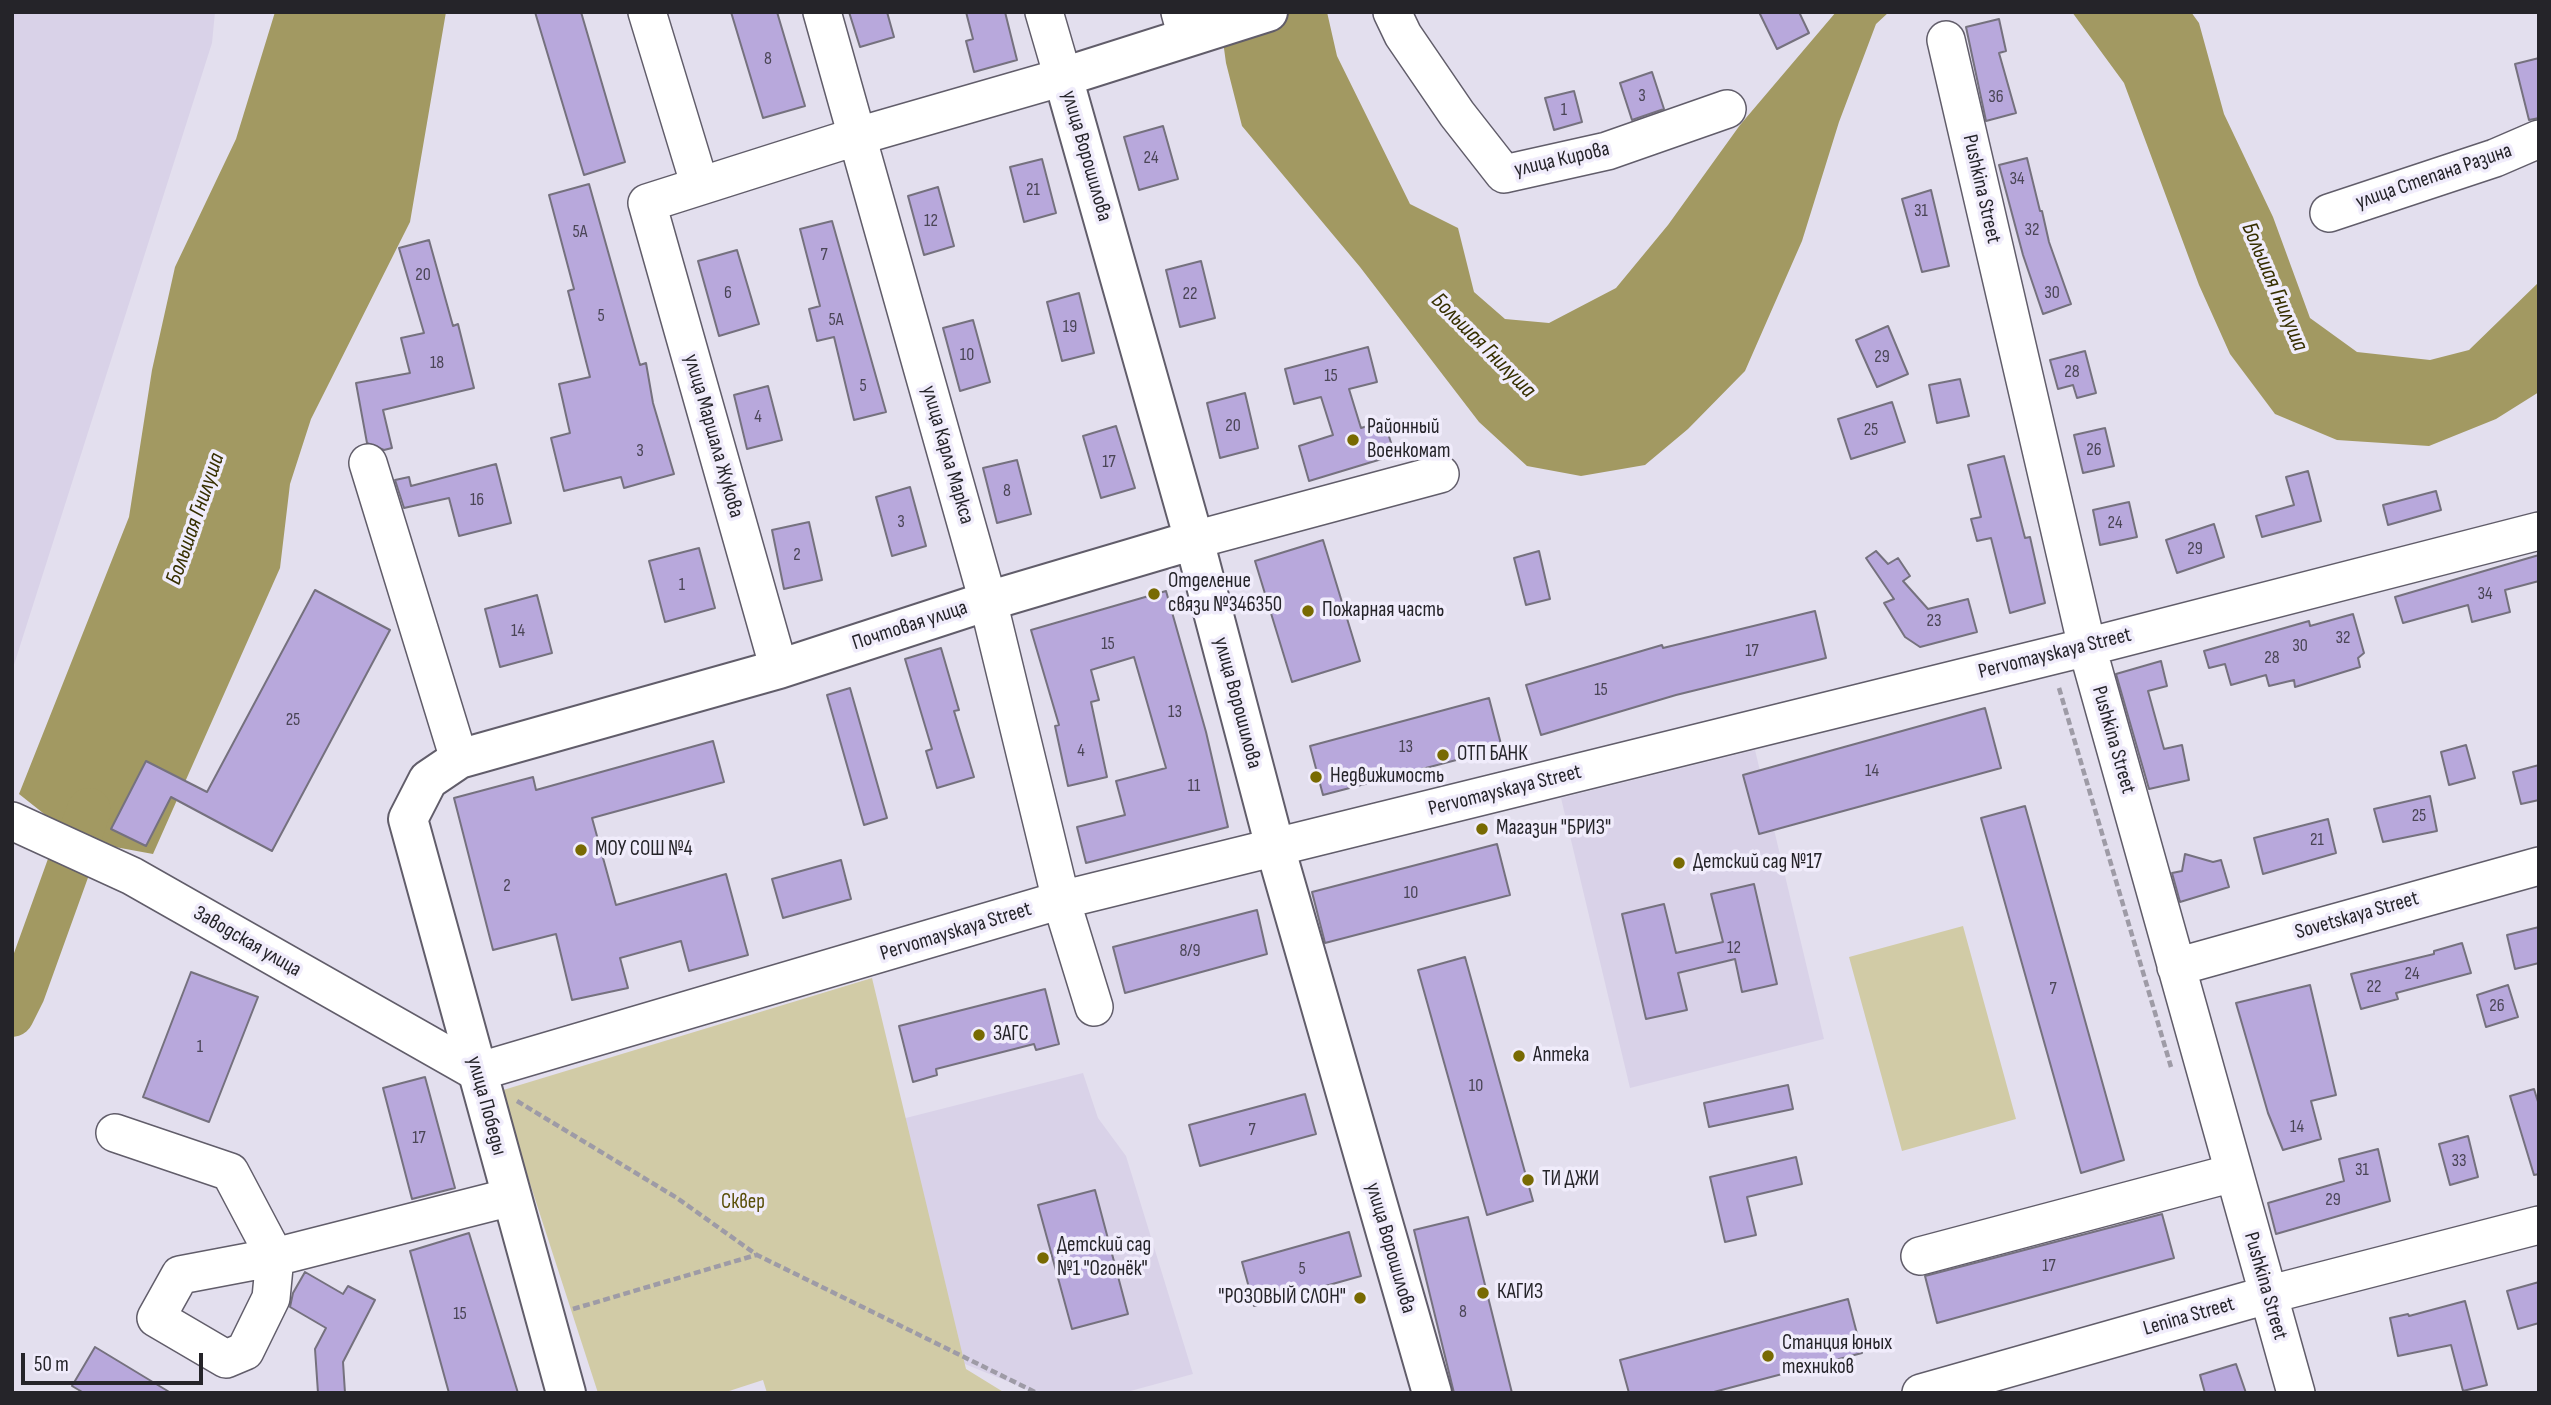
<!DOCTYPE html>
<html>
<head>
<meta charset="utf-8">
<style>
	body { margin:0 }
	#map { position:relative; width:2551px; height:1405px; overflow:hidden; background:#e3dfee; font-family:"Sofia Sans Condensed",sans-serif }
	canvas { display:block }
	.frame { position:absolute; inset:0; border:14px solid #252429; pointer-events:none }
	.scale { position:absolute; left:21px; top:1353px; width:182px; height:32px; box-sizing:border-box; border:4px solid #252429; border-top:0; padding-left:9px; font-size:21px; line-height:24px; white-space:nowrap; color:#252429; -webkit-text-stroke:5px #f0ecfb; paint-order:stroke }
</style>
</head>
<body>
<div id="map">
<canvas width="2551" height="1405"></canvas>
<div class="frame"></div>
<div class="scale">50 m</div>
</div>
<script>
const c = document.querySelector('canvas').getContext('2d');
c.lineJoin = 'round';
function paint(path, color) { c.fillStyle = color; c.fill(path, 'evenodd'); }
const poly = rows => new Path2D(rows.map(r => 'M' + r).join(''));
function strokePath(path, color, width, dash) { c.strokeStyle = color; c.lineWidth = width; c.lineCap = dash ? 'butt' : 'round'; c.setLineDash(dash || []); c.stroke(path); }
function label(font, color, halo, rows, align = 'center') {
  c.font = font + ' "Sofia Sans Condensed",sans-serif'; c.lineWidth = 7; c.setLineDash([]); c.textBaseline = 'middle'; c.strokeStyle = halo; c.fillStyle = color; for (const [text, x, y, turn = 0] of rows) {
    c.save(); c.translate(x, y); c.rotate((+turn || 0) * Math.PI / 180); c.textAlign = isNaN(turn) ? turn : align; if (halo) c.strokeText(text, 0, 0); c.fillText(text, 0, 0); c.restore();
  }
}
paint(poly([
	[12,12,215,12,212,43,12,671],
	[1755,750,1824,1039,1630,1088,1561,798],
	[1083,1073,1098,1118,1126,1156,1193,1374,1123,1393,1036,1393,955,1360,894,1121]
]), '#d9d2e8');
paint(poly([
	[1963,926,2016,1119,1902,1151,1849,957],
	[872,978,966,1369,1005,1393,767,1393,763,1380,723,1393,598,1393,500,1091]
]), '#d1cba6');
paint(poly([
	[275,12,446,12,410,222,311,419,290,484,280,568,153,854,77,840,19,794,129,517,152,370,175,267,236,139],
	[1219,12,1327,12,1337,56,1410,204,1458,228,1474,292,1505,319,1549,323,1616,288,1668,225,1740,125,1836,12,1889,12,1876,24,1839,122,1802,241,1745,371,1688,429,1645,465,1581,476,1527,466,1479,422,1360,267,1242,126,1226,63],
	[2072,12,2191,12,2199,23,2224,114,2273,217,2310,318,2357,352,2430,360,2469,350,2539,282,2539,392,2496,419,2429,446,2337,440,2275,414,2230,354,2199,285,2124,83]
]), '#a29962');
strokePath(poly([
	[12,1015,23,993,89,810]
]), '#a29962', 44);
const building = poly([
	[535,12,581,12,625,162,584,175,535,12],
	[731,12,777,12,805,106,763,118,731,12],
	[849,12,887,12,894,37,860,47,849,12],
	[966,12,1005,12,1017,60,974,72,966,41,973,39,966,12],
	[1759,12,1799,12,1809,33,1777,49,1759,12],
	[1999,19,2006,51,1999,53,2016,113,1986,121,1966,27,1999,19],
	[2539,58,2539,118,2529,120,2515,64,2539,58],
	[1652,72,1664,109,1632,120,1620,83,1652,72],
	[1574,91,1582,122,1554,130,1545,98,1574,91],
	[1163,126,1178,179,1139,190,1124,137,1163,126],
	[2027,158,2040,211,2042,211,2049,242,2071,304,2043,314,2023,255,1999,165,2027,158],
	[1042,159,1056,213,1024,222,1010,167,1042,159],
	[589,184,640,365,646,363,653,403,674,474,624,488,621,477,564,491,551,438,570,433,559,384,590,377,568,291,574,289,549,195,589,184],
	[938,187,954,246,924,255,908,196,938,187],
	[1931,190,1949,266,1922,272,1902,199,1931,190],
	[832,221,886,412,854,420,834,337,817,341,809,309,820,306,800,229,832,221],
	[429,240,453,326,458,324,474,388,383,410,392,448,384,450,367,443,356,383,410,373,401,338,424,333,399,248,429,240],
	[737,250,759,324,719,336,698,261,737,250],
	[1201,261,1215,318,1180,327,1166,270,1201,261],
	[1079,293,1094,353,1062,361,1047,302,1079,293],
	[973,320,990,382,960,391,943,328,973,320],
	[1888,326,1908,374,1877,387,1856,340,1888,326],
	[1368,347,1377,382,1349,389,1361,428,1384,421,1395,455,1309,481,1299,446,1333,435,1321,397,1294,404,1285,369,1368,347],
	[2085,351,2096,393,2077,398,2073,385,2058,389,2050,360,2085,351],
	[1960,379,1969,416,1937,423,1929,385,1960,379],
	[768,386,782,440,747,449,734,395,768,386],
	[1245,393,1258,448,1220,458,1207,403,1245,393],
	[1892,402,1905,442,1851,459,1838,419,1892,402],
	[1116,426,1135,488,1101,498,1083,436,1116,426],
	[2105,428,2114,466,2083,473,2074,435,2105,428],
	[2004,456,2025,538,2030,537,2045,603,2010,613,1991,538,1977,541,1971,519,1981,517,1968,465,2004,456],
	[1017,460,1031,514,997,523,983,468,1017,460],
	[496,464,511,523,459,536,449,498,404,508,395,480,409,477,411,486,496,464],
	[2308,471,2321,521,2262,537,2256,516,2294,505,2286,477,2308,471],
	[910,487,926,546,892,556,876,497,910,487],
	[2436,491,2441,510,2388,525,2383,505,2436,491],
	[2129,502,2137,537,2100,545,2093,510,2129,502],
	[809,522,822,580,784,589,772,530,809,522],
	[2214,524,2224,557,2177,573,2166,540,2214,524],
	[1323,540,1360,661,1292,682,1255,561,1323,540],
	[699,548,715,608,665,622,649,561,699,548],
	[1539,551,1550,599,1526,605,1514,558,1539,551],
	[1876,551,1888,564,1898,558,1910,576,1903,581,1928,609,1968,599,1977,632,1920,647,1905,637,1884,603,1894,599,1866,558,1876,551],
	[2539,555,2539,581,2505,590,2510,612,2472,622,2468,605,2403,623,2395,597,2539,555],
	[315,590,390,630,272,851,171,797,146,846,111,829,146,761,207,792,315,590],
	[1166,591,1206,732,1228,827,1086,863,1077,827,1125,815,1116,781,1166,768,1134,657,1091,670,1099,700,1091,702,1107,777,1068,786,1055,726,1059,725,1031,630,1166,591],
	[537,595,552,653,500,667,485,609,537,595],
	[1815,611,1826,658,1676,695,1541,735,1526,685,1662,645,1663,648,1815,611],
	[2353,614,2364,653,2358,658,2360,667,2295,687,2294,680,2269,686,2266,675,2231,685,2225,664,2209,668,2204,651,2309,621,2310,626,2353,614],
	[941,648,959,710,954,711,974,777,937,788,926,751,932,749,905,659,941,648],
	[2161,661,2167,686,2148,691,2164,749,2182,745,2189,780,2149,789,2116,674,2161,661],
	[850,688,887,818,864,825,827,695,850,688],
	[1489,698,1502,748,1323,795,1310,746,1489,698],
	[1985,708,2001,768,1759,834,1743,775,1985,708],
	[713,741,724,782,592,818,616,905,726,874,748,955,689,971,681,941,620,958,628,988,572,1000,556,934,493,950,454,798,533,777,536,790,713,741],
	[2466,745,2475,778,2449,785,2441,752,2466,745],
	[2539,765,2539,800,2521,804,2513,772,2539,765],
	[2430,796,2437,831,2383,842,2374,809,2430,796],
	[2025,806,2124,1160,2081,1173,1981,818,2025,806],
	[2328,819,2336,853,2263,874,2254,838,2328,819],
	[1497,844,1510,895,1325,943,1312,892,1497,844],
	[2185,854,2213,862,2221,860,2229,887,2180,902,2172,873,2182,871,2185,854],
	[841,860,851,899,783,918,772,879,841,860],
	[1754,884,1777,984,1742,992,1735,959,1678,973,1687,1010,1646,1019,1622,914,1664,904,1676,953,1723,942,1711,894,1754,884],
	[1257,910,1267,954,1125,993,1113,947,1257,910],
	[2539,927,2539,963,2515,969,2507,935,2539,927],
	[2462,943,2471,973,2396,993,2398,999,2361,1009,2351,974,2434,954,2434,951,2462,943],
	[1465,957,1533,1201,1487,1215,1418,970,1465,957],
	[191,972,258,997,209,1122,143,1097,191,972],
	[2310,985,2336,1095,2311,1101,2321,1139,2283,1150,2268,1113,2236,1003,2310,985],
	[2508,985,2518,1017,2486,1027,2477,995,2508,985],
	[1045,989,1059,1044,1036,1050,1034,1044,936,1069,937,1075,913,1082,899,1026,1045,989],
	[425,1077,455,1188,412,1199,383,1088,425,1077],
	[1788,1085,1793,1109,1709,1127,1704,1103,1788,1085],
	[2534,1089,2539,1105,2539,1174,2534,1175,2510,1096,2534,1089],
	[1305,1094,1316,1134,1200,1166,1189,1125,1305,1094],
	[2468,1136,2478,1177,2450,1185,2439,1144,2468,1136],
	[2378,1149,2390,1201,2276,1234,2268,1203,2344,1181,2339,1159,2378,1149],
	[1796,1157,1802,1184,1747,1197,1756,1235,1725,1242,1710,1177,1796,1157],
	[1095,1190,1128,1314,1072,1329,1038,1205,1095,1190],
	[2162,1214,2174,1258,1937,1323,1925,1276,2162,1214],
	[1468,1217,1512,1393,1454,1393,1414,1230,1468,1217],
	[1349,1232,1361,1276,1254,1306,1242,1262,1349,1232],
	[469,1233,518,1393,449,1393,410,1251,469,1233],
	[305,1272,343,1294,348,1286,375,1300,343,1362,345,1393,318,1393,315,1349,326,1328,290,1307,293,1293,305,1272],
	[2539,1282,2539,1323,2518,1329,2507,1291,2539,1282],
	[1848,1299,1862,1353,1710,1393,1629,1393,1620,1360,1848,1299],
	[2465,1301,2487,1385,2463,1391,2451,1345,2398,1356,2390,1318,2408,1314,2409,1316,2465,1301],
	[95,1347,171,1393,84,1393,72,1386,95,1347],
	[2236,1364,2246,1393,2205,1393,2200,1375,2236,1364]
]);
paint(building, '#b8a8dc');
strokePath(building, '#75717e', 2);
const minor = poly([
	[647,12,700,186],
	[822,12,988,601,1061,900,1094,1007],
	[1180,12,1187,37],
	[1392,12,1403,35,1457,114,1504,174,1607,151,1727,109],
	[1946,40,2087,647,2296,1393],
	[2329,213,2495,158,2539,139],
	[368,463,459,759],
	[1194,540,1440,474],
	[779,669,647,203,858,136,1063,77,1044,12],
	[12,821,132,876,477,1072,1061,900,2087,647,2539,531],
	[2176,967,2539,866],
	[115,1133,230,1172,275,1257,271,1298,245,1351,226,1359,156,1318,180,1275,275,1257,511,1197],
	[1920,1256,2233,1173],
	[1921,1393,2267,1295,2539,1225]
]);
const major = poly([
	[1268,12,1063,77,1194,540,1275,847,1432,1393],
	[566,1393,408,819,428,780,459,759,779,669,988,601,1194,540]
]);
strokePath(minor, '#615d6a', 40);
strokePath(major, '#615d6a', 42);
strokePath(poly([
	[2059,688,2171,1067],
	[517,1101,677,1198,757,1255,1037,1393],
	[573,1309,756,1255]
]), '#9e9ba6', 4.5, [7, 3.5]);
strokePath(minor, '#fff', 37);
strokePath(major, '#fff', 38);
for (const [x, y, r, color] of [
	[1353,440,7,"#786a02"],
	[1154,594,7,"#786a02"],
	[1308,611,7,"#786a02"],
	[1443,755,7,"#786a02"],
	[1316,777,7,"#786a02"],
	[1482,829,7,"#786a02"],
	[581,850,7,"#786a02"],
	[1679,863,7,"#786a02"],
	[979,1035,7,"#786a02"],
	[1519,1056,7,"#786a02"],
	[1528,1180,7,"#786a02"],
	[1043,1258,7,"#786a02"],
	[1483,1293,7,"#786a02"],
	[1360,1298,7,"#786a02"],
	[1768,1356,7,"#786a02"]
]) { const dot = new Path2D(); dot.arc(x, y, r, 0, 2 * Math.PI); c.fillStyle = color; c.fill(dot); strokePath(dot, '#f0ecfb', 2.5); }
label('18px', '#4a4556', null, [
	["8",768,59],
	["3",1642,96],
	["36",1996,97],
	["1",1564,110],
	["24",1151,158],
	["34",2017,179],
	["21",1033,190],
	["31",1921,211],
	["12",931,221],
	["32",2032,230],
	["5А",580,232],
	["7",824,255],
	["20",423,275],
	["6",728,293],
	["30",2052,293],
	["22",1190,294],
	["5",601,316],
	["5А",836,320],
	["19",1070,327],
	["10",967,355],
	["29",1882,357],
	["18",437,363],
	["28",2072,372],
	["15",1331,376],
	["5",863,386],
	["4",758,417],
	["20",1233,426],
	["25",1871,430],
	["26",2094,450],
	["3",640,451],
	["17",1109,462],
	["8",1007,491],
	["16",477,500],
	["3",901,522],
	["24",2115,523],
	["29",2195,549],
	["2",797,555],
	["1",682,585],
	["34",2485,594],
	["23",1934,621],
	["14",518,631],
	["32",2343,638],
	["15",1108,644],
	["30",2300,646],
	["17",1752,651],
	["28",2272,658],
	["15",1601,690],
	["13",1175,712],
	["25",293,720],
	["13",1406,747],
	["4",1081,751],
	["14",1872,771],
	["11",1194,786],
	["25",2419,816],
	["21",2317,840],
	["2",507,886],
	["10",1411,893],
	["12",1734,948],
	["8/9",1190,951],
	["24",2412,974],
	["22",2374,987],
	["7",2053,989],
	["26",2497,1006],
	["1",200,1047],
	["10",1476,1086],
	["14",2297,1127],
	["7",1252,1130],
	["17",419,1138],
	["33",2459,1161],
	["31",2362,1170],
	["29",2333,1200],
	["17",2049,1266],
	["5",1302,1269],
	["8",1463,1312],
	["15",460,1314]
]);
label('21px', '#252429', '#f0ecfb', [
	["улица Ворошилова",1086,156,74],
	["улица Кирова",1562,160,-13],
	["улица Степана Разина",2434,177,-19],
	["Pushkina Street",1981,189,77],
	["улица Маршала Жукова",713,436,74],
	["улица Карла Маркса",947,455,74],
	["Почтовая улица",910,626,-18],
	["Pervomayskaya Street",2055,654,-14],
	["улица Ворошилова",1237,703,75],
	["Pushkina Street",2113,740,74],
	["Pervomayskaya Street",1505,791,-14],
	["Sovetskaya Street",2357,916,-16],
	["Pervomayskaya Street",956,932,-17],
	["Заводская улица",247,942,30],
	["улица Победы",486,1106,75],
	["улица Ворошилова",1390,1248,74],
	["Pushkina Street",2265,1286,74],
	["Lenina Street",2189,1317,-16]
]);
label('21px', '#252429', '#f0ecfb', [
	["Районный",1367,428],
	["Военкомат",1367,452],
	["Отделение",1168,582],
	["связи №346350",1168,606],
	["Пожарная часть",1322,611],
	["ОТП БАНК",1457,755],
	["Недвижимость",1330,777],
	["Магазин \"БРИЗ\"",1496,829],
	["МОУ СОШ №4",595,850],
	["Детский сад №17",1693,863],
	["ЗАГС",993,1035],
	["Аптека",1533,1056],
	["ТИ ДЖИ",1542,1180],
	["Детский сад",1057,1246],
	["№1 \"Огонёк\"",1057,1270],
	["КАГИЗ",1497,1293],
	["\"РОЗОВЫЙ СЛОН\"",1346,1298,"right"],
	["Станция юных",1782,1344],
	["техников",1782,1368]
], 'left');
label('21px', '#594e08', '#f0ecfb', [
	["Сквер",743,1203]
]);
label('italic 23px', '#362f00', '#f0ecfb', [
	["Большая Гнилуша",2274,287,67],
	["Большая Гнилуша",1483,346,45],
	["Большая Гнилуша",196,519,-71]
]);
</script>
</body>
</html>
